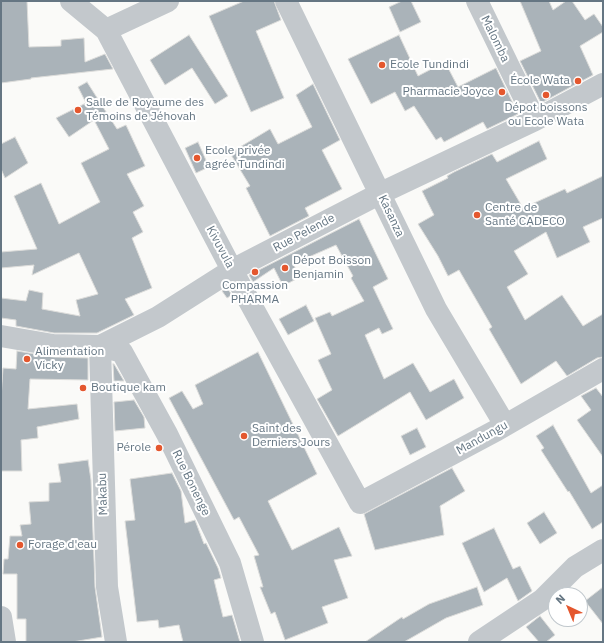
<!DOCTYPE html>
<html>
<head>
<meta charset="utf-8">
<style>
	body { margin:0 }
	#map { position:relative; width:604px; height:643px; overflow:hidden; background:#fafaf8; font-family:"IBM Plex Sans",sans-serif }
	canvas { display:block }
	.frame { position:absolute; inset:0; border:2px solid #657683; pointer-events:none }
	.north { position:absolute; left:548px; top:587px; width:40px; height:40px; box-sizing:border-box; background:#fff; border:1px solid #c1c8cd; border-radius:50%; rotate:316deg; font-size:11px; font-weight:700; line-height:16px; text-align:center; color:#657683 }
	.north::after { content:''; display:block; margin:auto; width:14px; height:18px; background:#e4572e; clip-path:polygon(50% 0,100% 100%,50% 72%,0 100%) }
</style>
</head>
<body>
<div id="map">
<canvas width="604" height="643"></canvas>
<div class="frame"></div>
<div class="north">N</div>
</div>
<script>
const c = document.querySelector('canvas').getContext('2d');
c.lineJoin = 'round';
function paint(path, color) { c.fillStyle = color; c.fill(path, 'evenodd'); }
const poly = rows => new Path2D(rows.map(r => 'M' + r).join(''));
function strokePath(path, color, width, dash) { c.strokeStyle = color; c.lineWidth = width; c.lineCap = dash ? 'butt' : 'round'; c.setLineDash(dash || []); c.stroke(path); }
function label(font, color, halo, rows, align = 'center') {
  c.font = font + ' "IBM Plex Sans",sans-serif'; c.lineWidth = 4; c.setLineDash([]); c.textBaseline = 'middle'; c.strokeStyle = halo; c.fillStyle = color; for (const [text, x, y, turn = 0] of rows) {
    c.save(); c.translate(x, y); c.rotate((+turn || 0) * Math.PI / 180); c.textAlign = isNaN(turn) ? turn : align; if (halo) c.strokeText(text, 0, 0); c.fillText(text, 0, 0); c.restore();
  }
}
const building = poly([
	[1,1,27,1,29,47,61,46,61,40,84,38,85,62,105,54,113,69,31,78,31,79,1,83,1,1],
	[244,1,274,1,281,20,256,31,284,98,251,112,209,16,244,1],
	[402,1,411,1,421,22,400,32,389,7,402,1],
	[520,1,549,1,553,10,566,1,572,1,585,20,594,14,603,27,603,32,580,46,593,75,541,103,520,61,541,51,520,1],
	[189,35,228,96,215,104,192,68,165,85,150,60,189,35],
	[399,35,418,76,445,62,458,87,496,68,518,114,487,129,483,122,444,142,441,137,436,140,414,106,405,111,395,92,371,104,348,59,399,35],
	[87,82,117,129,126,125,145,166,127,174,144,206,133,212,143,232,132,238,152,288,125,299,134,315,97,333,54,333,16,326,16,320,1,318,1,298,26,301,29,290,43,293,42,309,80,316,76,300,98,294,79,253,32,275,34,265,1,268,1,252,37,249,14,196,41,183,59,224,100,202,81,163,109,149,94,120,69,137,56,118,86,103,78,87,87,82],
	[313,84,340,140,322,150,342,189,305,208,309,216,270,236,246,188,250,186,230,153,270,129,278,144,312,127,296,95,313,84],
	[15,137,28,163,5,178,1,169,1,144,15,137],
	[539,141,547,159,506,179,523,208,565,189,567,193,603,176,603,218,583,227,590,242,557,258,546,232,514,251,528,274,507,287,525,320,562,295,583,326,603,314,603,357,597,358,567,376,556,361,521,384,489,329,492,327,459,270,448,276,438,256,418,224,434,215,422,191,448,178,447,176,454,172,492,154,497,162,539,141],
	[198,142,209,167,196,173,185,148,198,142],
	[359,219,388,279,373,287,393,329,382,334,379,328,365,335,384,379,413,363,430,392,454,379,464,398,426,420,410,392,338,436,317,399,332,390,318,360,331,354,315,318,330,312,332,316,364,301,351,278,353,276,336,245,293,264,300,277,283,286,274,268,253,282,249,275,359,219],
	[227,288,232,295,227,298,222,291,227,288],
	[306,305,314,321,288,335,279,319,306,305],
	[17,351,53,357,88,358,88,380,30,379,28,409,77,404,79,419,37,427,38,438,21,440,22,471,1,471,1,399,3,368,16,369,17,351],
	[258,352,317,474,268,501,292,550,339,527,352,556,334,560,348,598,322,607,328,623,285,640,275,612,271,614,260,587,263,587,254,556,259,555,239,517,234,520,169,398,182,391,193,409,203,404,195,385,258,352],
	[113,364,114,364,124,381,114,381,113,364],
	[596,388,603,397,603,457,577,420,591,410,581,396,596,388],
	[134,400,144,417,145,428,115,431,114,402,134,400],
	[553,425,591,493,603,485,603,522,592,529,569,491,568,492,541,450,544,448,536,436,553,425],
	[417,428,426,447,410,455,401,436,417,428],
	[88,460,91,480,95,587,102,637,72,642,26,642,26,619,17,619,17,574,3,574,4,559,8,559,10,536,22,536,20,525,31,524,29,502,49,501,49,483,61,482,58,464,88,460],
	[452,468,465,491,440,506,444,535,375,550,364,514,452,468],
	[172,473,181,491,185,523,195,520,204,544,206,543,218,568,221,578,214,580,223,617,232,615,240,642,183,642,179,625,159,628,158,620,137,622,125,521,135,520,130,479,172,473],
	[544,512,557,533,540,544,527,523,544,512],
	[494,528,513,569,520,566,532,591,518,601,507,578,484,592,462,543,494,528],
	[477,587,483,605,446,618,404,642,365,642,402,617,403,619,429,604,477,587],
	[603,587,603,624,585,601,603,587],
	[540,616,555,635,546,642,539,642,526,627,540,616]
]);
paint(building, '#aab3b9');
strokePath(building, '#dcdcda', 1);
strokePath(poly([
	[71,1,106,30,232,270,360,503,497,430,603,369],
	[286,1,436,309,505,425],
	[477,1,535,120],
	[106,30,168,1],
	[1,336,53,345,100,346,158,317,232,270,381,193,535,120,603,84],
	[1,617,5,642],
	[116,642,107,587,100,346,122,352,167,434,230,563,253,642],
	[479,642,542,600,575,567,603,550]
]), '#c3c8cc', 22);
for (const [x, y, r, color] of [
	[382,65,4,"#e4572e"],
	[578,81,4,"#e4572e"],
	[502,92,4,"#e4572e"],
	[546,95,4,"#e4572e"],
	[78,110,4,"#e4572e"],
	[197,158,4,"#e4572e"],
	[477,215,4,"#e4572e"],
	[285,268,4,"#e4572e"],
	[255,272,4,"#e4572e"],
	[27,359,4,"#e4572e"],
	[83,388,4,"#e4572e"],
	[244,436,4,"#e4572e"],
	[159,448,4,"#e4572e"],
	[20,545,4,"#e4572e"]
]) { const dot = new Path2D(); dot.arc(x, y, r, 0, 2 * Math.PI); c.fillStyle = color; c.fill(dot); strokePath(dot, '#fff', 1.5); }
label('12px', '#657683', '#fff', [
	["Malomba",495,39,64],
	["Kasanza",391,216,65],
	["Rue Pelende",304,233,-28],
	["Kivuvula",220,247,62],
	["Mandungu",482,438,-29],
	["Rue Bonenge",191,483,64],
	["Makabu",103,494,-92]
]);
label('12px', '#657683', '#fff', [
	["Ecole Tundindi",390,65],
	["École Wata",570,81,"right"],
	["Pharmacie Joyce",494,92,"right"],
	["Salle de Royaume des",86,103],
	["Témoins de Jéhovah",86,117],
	["Dépot boissons",546,108,"center"],
	["ou Ecole Wata",546,122,"center"],
	["Ecole privée",205,151],
	["agrée Tundindi",205,165],
	["Centre de",485,208],
	["Santé CADECO",485,222],
	["Dépot Boisson",293,261],
	["Benjamin",293,275],
	["Compassion",255,286,"center"],
	["PHARMA",255,300,"center"],
	["Alimentation",35,352],
	["Vicky",35,366],
	["Boutique kam",91,388],
	["Saint des",252,429],
	["Derniers Jours",252,443],
	["Pérole",151,448,"right"],
	["Forage d'eau",28,545]
], 'left');
</script>
</body>
</html>
